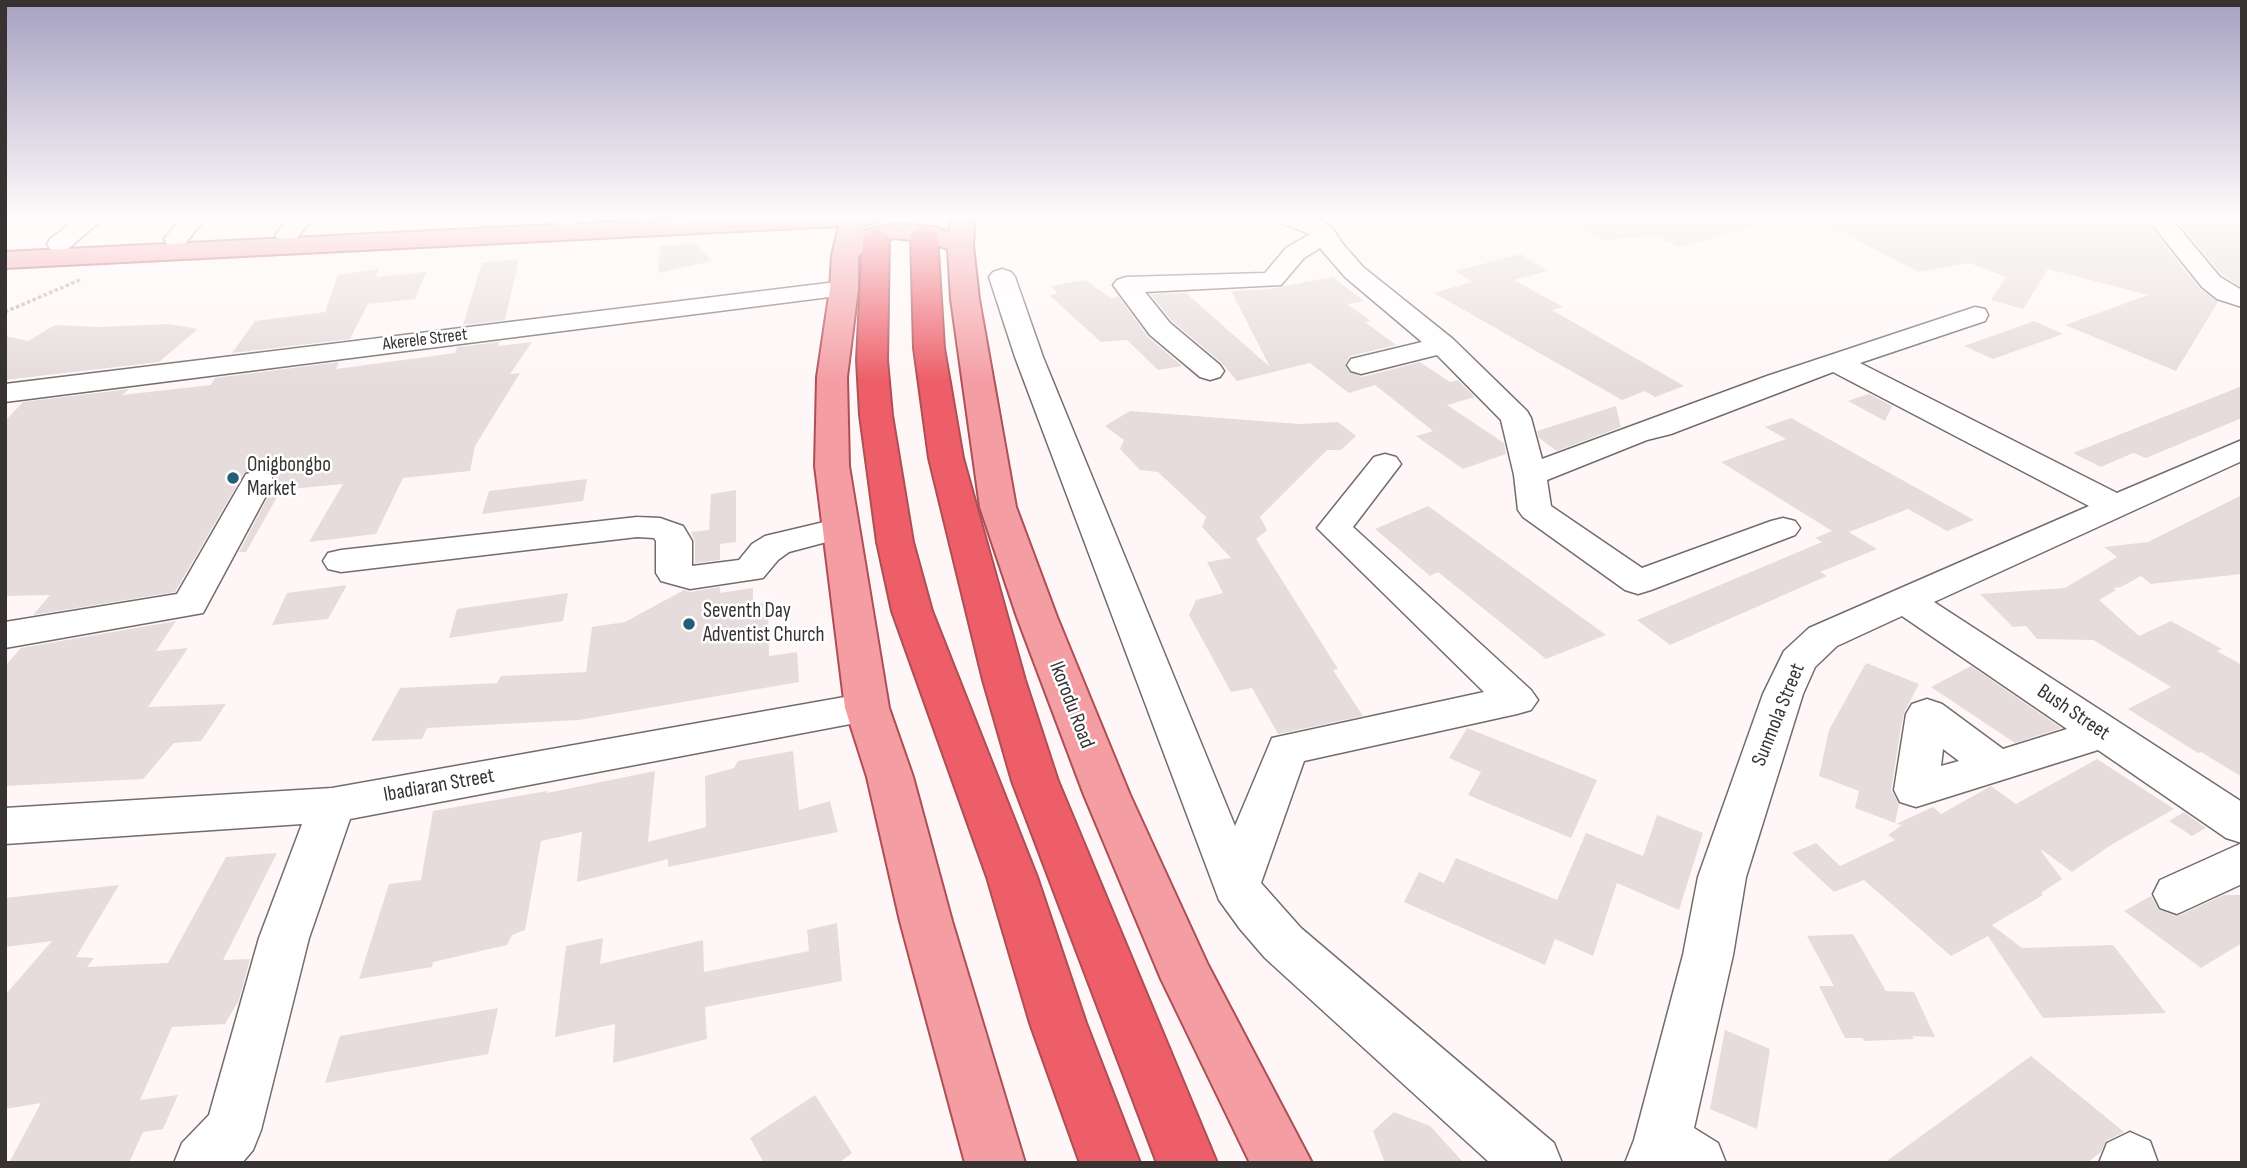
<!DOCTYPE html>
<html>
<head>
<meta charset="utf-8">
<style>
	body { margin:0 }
	#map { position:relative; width:2247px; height:1168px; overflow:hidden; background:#fff7f7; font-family:"Sofia Sans Condensed",sans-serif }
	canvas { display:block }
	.frame { position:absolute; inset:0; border:7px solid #373333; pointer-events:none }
</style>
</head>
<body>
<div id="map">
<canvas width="2247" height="1168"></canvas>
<div class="frame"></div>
</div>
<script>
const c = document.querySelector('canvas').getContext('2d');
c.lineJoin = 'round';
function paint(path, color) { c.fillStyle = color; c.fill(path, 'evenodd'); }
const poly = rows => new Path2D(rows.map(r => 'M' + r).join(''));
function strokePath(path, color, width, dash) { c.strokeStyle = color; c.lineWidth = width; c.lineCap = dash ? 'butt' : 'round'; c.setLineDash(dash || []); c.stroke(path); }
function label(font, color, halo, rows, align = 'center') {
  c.font = font + ' "Sofia Sans Condensed",sans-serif'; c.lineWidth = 5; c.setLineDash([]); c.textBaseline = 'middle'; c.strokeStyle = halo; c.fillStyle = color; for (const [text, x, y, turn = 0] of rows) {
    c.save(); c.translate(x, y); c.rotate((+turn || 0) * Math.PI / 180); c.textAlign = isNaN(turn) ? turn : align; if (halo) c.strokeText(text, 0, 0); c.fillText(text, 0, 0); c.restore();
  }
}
paint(poly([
	[1556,217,1760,217,1761,224,1679,247,1657,236,1600,240],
	[1811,217,2150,217,2148,224,2200,289,2218,302,2176,371,2065,325,2148,295,2048,269,2023,309,1991,300,2006,277,1969,263,1919,272],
	[2174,217,2242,217,2242,287,2222,275],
	[695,243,712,261,658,273,660,246],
	[1521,254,1547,271,1514,280,1563,307,1552,310,1684,386,1655,397,1645,391,1622,400,1434,293,1472,282,1455,271],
	[519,259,505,320,463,325,482,263],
	[378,269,376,277,426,272,415,299,368,304,350,339,232,353,255,321,325,312,338,275],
	[1333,277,1364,301,1347,304,1371,321,1365,322,1396,345,1350,356,1345,364,1349,372,1362,377,1420,362,1450,382,1458,380,1475,397,1447,405,1504,443,1506,454,1463,469,1416,436,1433,431,1375,385,1349,393,1310,363,1237,381,1222,363,1172,321,1150,294,1186,293,1270,367,1231,291,1269,289],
	[1085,280,1111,298,1119,297,1148,337,1182,366,1158,370,1127,340,1101,342,1050,296,1057,293,1051,286],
	[2034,321,2063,334,1993,359,1964,346],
	[169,324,198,329,159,362,5,380,5,336,28,341,55,325,99,327],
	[499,342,498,346,532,342,510,374,520,373,475,446,470,471,403,478,376,534,309,542,343,484,281,490,246,552,239,552,276,482,271,471,257,468,244,473,175,592,33,615,50,595,5,596,5,421,23,402,129,389,122,395,211,385,215,378,339,362,336,369,455,353,457,347],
	[2242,386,2242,418,2146,458,2133,453,2101,467,2073,453],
	[1869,394,1892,406,1885,421,1848,401],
	[1616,406,1621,427,1557,451,1539,438,1537,431],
	[1130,411,1299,424,1338,422,1356,436,1341,450,1327,450,1260,517,1267,530,1256,539,1338,669,1333,670,1363,716,1278,734,1252,688,1231,692,1189,615,1196,600,1223,593,1207,562,1231,558,1202,527,1206,517,1158,472,1140,470,1120,449,1124,440,1105,426],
	[1791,418,1974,520,1947,531,1908,509,1849,532,1877,549,1820,572,1827,576,1670,645,1637,620,1822,542,1815,538,1832,531,1721,462,1786,439,1765,427],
	[587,479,583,501,482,514,489,491],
	[736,490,736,542,720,544,720,560,695,563,695,541,691,532,709,530,711,494],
	[2242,495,2242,574,2151,584,2141,576,2121,587,2113,588,2116,590,2099,600,2139,636,2171,621,2222,649,2217,651,2242,665,2242,777,2201,752,2198,753,2128,709,2171,687,2093,640,2037,639,2026,626,2013,627,1980,594,2065,588,2117,557,2104,547,2148,542],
	[1428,506,1606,635,1546,659,1438,572,1430,576,1375,529],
	[347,585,328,619,272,625,287,593],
	[720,587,720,593,753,588,753,605,768,602,769,656,797,652,799,682,579,720,427,728,422,739,371,741,400,688,497,683,501,676,586,672,592,627,625,622,684,590,690,592],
	[568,593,563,621,449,638,457,609],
	[176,621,156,651,188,648,148,707,226,704,201,741,174,743,143,779,5,786,5,666,21,648],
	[1866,663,1919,684,1904,713,1901,727,1891,790,1899,804,1895,823,1855,808,1859,791,1819,776,1829,730],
	[1971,666,2061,728,2015,743,1931,687],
	[1467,728,1597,780,1571,838,1468,795,1481,772,1449,758],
	[793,751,799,810,830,801,838,832,668,867,668,859,577,882,582,832,541,841,525,930,512,935,507,945,433,962,432,967,359,979,389,884,421,880,433,811,547,791,547,793,655,771,648,842,706,827,705,776,734,768,738,761],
	[2097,759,2174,809,2111,845,2072,872,2042,850,2041,851,2062,879,2041,893,2043,895,1992,925,2022,948,2113,945,2166,1013,2043,1018,1988,936,1951,956,1864,880,1834,892,1792,853,1816,843,1840,866,1895,840,1888,835,1902,825,1896,824,1933,807,1941,814,1991,786,2016,804],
	[2184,812,2206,828,2192,836,2169,821],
	[1657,815,1703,833,1679,910,1617,883,1593,956,1555,939,1545,965,1404,902,1419,872,1444,883,1456,858,1557,900,1586,833,1643,856],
	[277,853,223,960,250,959,239,1000,225,1024,172,1027,140,1100,178,1095,163,1129,143,1132,129,1163,9,1163,41,1103,5,1109,5,995,52,941,5,947,5,898,119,885,76,957,94,958,87,967,168,963,226,857],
	[2224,895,2242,895,2242,943,2201,968,2124,911,2151,896,2159,910,2178,916],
	[837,923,842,981,705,1007,707,1039,613,1063,615,1024,555,1037,566,946,603,938,600,964,703,940,704,972,809,951,807,930],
	[1853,934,1886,991,1914,992,1935,1037,1912,1036,1914,1039,1864,1041,1863,1038,1845,1038,1819,986,1834,986,1807,936],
	[498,1008,488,1054,325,1083,340,1036],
	[1725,1030,1770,1049,1757,1129,1710,1109],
	[2031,1056,2124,1132,2106,1141,2101,1152,2087,1163,1884,1163],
	[815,1095,852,1153,839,1163,764,1163,750,1138],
	[1394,1112,1430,1126,1464,1163,1385,1163,1373,1131]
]), '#e5dcdb');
strokePath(poly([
	[924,235,925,217]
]), '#d7d0d0', 27, [27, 14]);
const minor = poly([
	[79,217,105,217,68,249,59,251,50,249,47,244,50,239,79,217],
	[182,217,206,217,185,244,176,246,167,244,164,239,182,217],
	[290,217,314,217,295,240,287,242,279,240,275,235,290,217],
	[558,217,581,217,575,226,567,228,559,226,555,221,558,217],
	[1275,217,1311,217,1323,221,1334,230,1342,243,1363,267,1453,339,1527,411,1531,418,1542,459,1767,376,1975,307,1985,309,1988,315,1985,321,1860,363,2117,493,2242,440,2242,461,1934,602,2242,802,2242,843,2226,838,2098,750,1916,807,1900,802,1894,790,1906,714,1912,704,1927,699,1942,704,2003,749,2067,729,1902,616,1837,646,1815,667,1803,694,1746,877,1733,955,1694,1128,1718,1143,1726,1163,1625,1163,1634,1140,1683,955,1698,877,1763,694,1784,651,1809,628,2089,506,1833,372,1671,434,1647,440,1547,480,1551,506,1642,568,1771,521,1783,518,1795,521,1800,528,1795,535,1651,590,1638,594,1625,590,1523,517,1518,510,1514,475,1501,420,1437,355,1361,374,1351,371,1347,365,1351,359,1422,342,1345,277,1320,248,1304,258,1281,285,1145,292,1170,323,1220,365,1224,371,1220,377,1210,380,1200,377,1150,335,1113,285,1117,280,1126,277,1265,273,1286,248,1310,234,1278,222,1275,217],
	[1943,749,1959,761,1941,766,1943,749],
	[2154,217,2170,217,2220,277,2242,290,2242,307,2217,299,2202,287,2150,222,2154,217],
	[1002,269,1011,272,1015,277,1043,357,1235,826,1272,738,1484,692,1317,528,1374,457,1385,454,1396,457,1401,464,1353,527,1531,690,1538,700,1531,710,1517,714,1304,761,1261,883,1301,928,1554,1143,1562,1163,1490,1163,1265,958,1240,929,1219,900,1015,357,989,277,993,272,1002,269],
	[844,281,853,284,857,289,853,294,5,402,5,384,844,281],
	[258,471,270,474,274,481,203,613,5,648,5,622,177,594,242,481,246,474,258,471],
	[637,517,660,518,683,526,692,541,692,566,739,560,752,544,765,536,841,518,853,521,858,528,853,535,789,552,778,560,763,578,690,589,661,581,656,573,656,541,654,538,637,537,341,572,328,569,323,561,328,553,341,550,637,517],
	[867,693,882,698,888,708,882,718,350,819,309,938,261,1130,253,1150,242,1163,174,1163,182,1143,209,1115,259,938,302,824,5,844,5,808,332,788,867,693],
	[2242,843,2242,884,2177,914,2160,908,2153,894,2160,880,2242,843],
	[2130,1132,2150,1141,2158,1163,2099,1163,2107,1143,2130,1132]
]);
const major = poly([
	[716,217,882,217,879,222,864,225,863,231,895,224,933,227,949,232,951,217,975,217,973,245,979,299,1016,507,1057,617,1130,795,1208,965,1312,1163,1250,1163,1161,979,1084,795,1017,617,980,507,951,299,948,249,929,242,895,238,870,244,858,257,858,289,847,377,849,466,889,708,913,777,952,921,1025,1163,965,1163,900,921,867,777,845,708,815,466,817,377,830,289,832,256,839,226,5,268,5,252,716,217]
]);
const highway = poly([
	[924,227,933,230,937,235,944,348,963,458,1025,680,1058,781,1217,1163,1157,1163,1012,781,983,680,929,458,914,348,911,235,915,230,924,227],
	[876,229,885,232,889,237,887,360,892,415,913,542,932,611,1037,877,1086,1023,1140,1163,1080,1163,1030,1023,987,877,892,611,877,542,860,415,857,360,863,237,867,232,876,229]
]);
strokePath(minor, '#746c6c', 3);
strokePath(major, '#ad4f55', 4);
strokePath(highway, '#ad4f55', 4);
strokePath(poly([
	[5,312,82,279]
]), '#b9b2b2', 3.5, [3.5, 2.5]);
paint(minor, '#fff');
paint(major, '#f49ea4');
paint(highway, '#ed5e68');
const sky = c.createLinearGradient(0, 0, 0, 381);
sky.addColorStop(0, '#a6a1c1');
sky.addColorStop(0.57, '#fffbfb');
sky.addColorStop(1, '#fffbfb00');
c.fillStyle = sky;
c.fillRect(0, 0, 2247, 381);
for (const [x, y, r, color] of [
	[233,478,7,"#235e77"],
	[689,624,7,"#235e77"]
]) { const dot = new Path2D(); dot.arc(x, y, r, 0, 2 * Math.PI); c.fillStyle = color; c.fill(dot); strokePath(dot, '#fff', 2.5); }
label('18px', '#373333', '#fff', [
	["Akerele Street",425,340,-7]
]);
label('21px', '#373333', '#fff', [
	["Onigbongbo",247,466],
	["Market",247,490],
	["Seventh Day",703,612],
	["Adventist Church",703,636]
], 'left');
label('21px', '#373333', '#fff', [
	["Ikorodu Road",1071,705,69],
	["Bush Street",2073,713,34],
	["Sunmola Street",1779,715,-68],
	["Ibadiaran Street",439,786,-10]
]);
</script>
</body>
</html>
